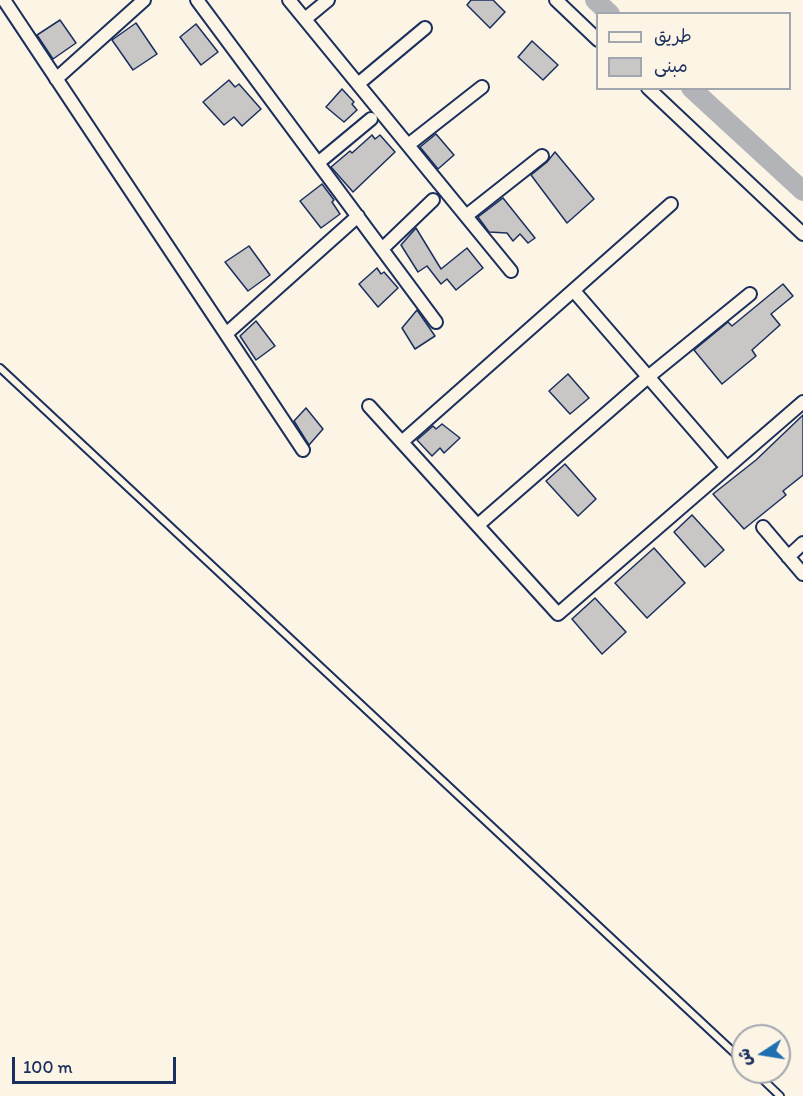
<!DOCTYPE html>
<html>
<head>
<meta charset="utf-8">
<style>
	body { margin:0 }
	#map { position:relative; width:803px; height:1096px; overflow:hidden; background:#fcf5e5; font-family:Itim,"Playpen Sans Arabic",sans-serif }
	canvas { display:block }
	.legend { position:absolute; left:596px; top:12px; width:195px; height:78px; box-sizing:border-box; background:#fcf5e5; border:2px solid #a2a6af; margin:0; padding:8px 10px; list-style:none; font-size:18px; color:#1b2f5e }
	.legend li { display:flex; align-items:center; gap:12px; height:30px }
	.legend b { width:30px; border:2px solid #a2a6af }
	.north { position:absolute; left:731px; top:1024px; width:60px; height:60px; box-sizing:border-box; background:#fcf5e5; border:2px solid #a2a6af; border-radius:50%; rotate:258deg; font-size:16px; font-weight:700; line-height:24px; text-align:center; color:#1b2f5e }
	.north::after { content:''; display:block; margin:auto; width:21px; height:27px; background:#1f6fb2; clip-path:polygon(50% 0,100% 100%,50% 72%,0 100%) }
	.scale { position:absolute; left:12px; top:1057px; width:164px; height:27px; box-sizing:border-box; border:3px solid #1b2f5e; border-top:0; padding-left:8px; font-size:18px; line-height:21px; white-space:nowrap; color:#1b2f5e; -webkit-text-stroke:4px #fcf5e5; paint-order:stroke }
</style>
</head>
<body>
<div id="map">
<canvas width="803" height="1096"></canvas>
<ul class="legend">
<li><b style="height:8px;background:#fcf5e5"></b>طريق</li>
<li><b style="height:16px;background:#c8c7c6"></b>مبنى</li>
</ul>
<div class="north">ش</div>
<div class="scale">100 m</div>
</div>
<script>
const c = document.querySelector('canvas').getContext('2d');
c.lineJoin = 'round';
const poly = rows => new Path2D(rows.map(r => 'M' + r).join(''));
function strokePath(path, color, width, dash) { c.strokeStyle = color; c.lineWidth = width; c.lineCap = dash ? 'butt' : 'round'; c.setLineDash(dash || []); c.stroke(path); }
function paint(path, color) { c.fillStyle = color; c.fill(path, 'evenodd'); }
strokePath(poly([
	[595,0,610,14],
	[691,88,803,191]
]), '#b2b4b8', 20);
const building = poly([
	[471,0,493,0,505,12,490,28,467,5,471,0],
	[60,20,76,43,53,59,37,35,60,20],
	[136,23,157,54,133,70,112,40,136,23],
	[196,24,218,52,201,65,180,37,196,24],
	[532,41,558,65,543,80,518,57,532,41],
	[229,80,235,87,239,84,261,109,242,126,234,117,224,125,203,102,229,80],
	[342,89,354,102,352,104,357,110,344,122,326,107,342,89],
	[436,134,454,155,438,169,420,147,436,134],
	[372,135,375,139,380,135,395,152,353,192,331,167,350,151,352,153,372,135],
	[555,152,594,199,567,223,531,175,547,162,555,152],
	[322,184,334,200,332,202,340,214,321,228,300,201,322,184],
	[503,198,535,238,528,243,520,234,513,241,507,233,489,232,478,217,503,198],
	[416,228,441,269,467,248,483,268,456,290,447,279,441,284,427,266,418,272,401,245,416,228],
	[249,246,270,275,248,291,225,262,249,246],
	[377,268,381,274,384,272,398,288,378,307,359,284,377,268],
	[783,284,793,296,771,314,780,325,752,350,756,356,722,384,694,350,728,322,732,326,783,284],
	[417,310,435,336,415,349,402,328,417,310],
	[256,321,275,346,256,360,240,336,256,321],
	[568,374,589,398,570,414,549,391,568,374],
	[306,408,323,429,309,445,294,421,306,408],
	[803,415,803,475,783,491,786,495,744,529,713,494,756,460,803,415],
	[442,424,460,438,444,453,440,448,432,456,417,440,433,426,436,429,442,424],
	[565,464,596,499,578,516,546,481,565,464],
	[692,515,724,550,705,567,674,532,692,515],
	[654,548,685,583,647,618,615,583,654,548],
	[595,598,626,632,602,654,572,619,595,598]
]);
paint(building, '#c8c7c6');
strokePath(building, '#1b2f5e', 1.5);
const service = poly([
	[0,368,743,1061],
	[755,1072,780,1096]
]);
const minor = poly([
	[4,0,303,450],
	[197,0,436,322],
	[289,0,511,271],
	[556,0,598,40],
	[305,19,328,0],
	[56,79,144,0],
	[358,84,425,28],
	[648,88,803,234],
	[408,145,482,87],
	[318,163,371,119],
	[466,216,542,156],
	[382,249,433,200],
	[574,291,727,468],
	[226,334,358,216],
	[369,406,558,614,803,402],
	[403,441,671,204],
	[478,525,648,377,750,294],
	[763,527,803,574],
	[788,557,803,543]
]);
strokePath(service, '#1b2f5e', 10);
strokePath(minor, '#1b2f5e', 16);
strokePath(service, '#fcf5e5', 6);
strokePath(minor, '#fcf5e5', 12);
</script>
</body>
</html>
